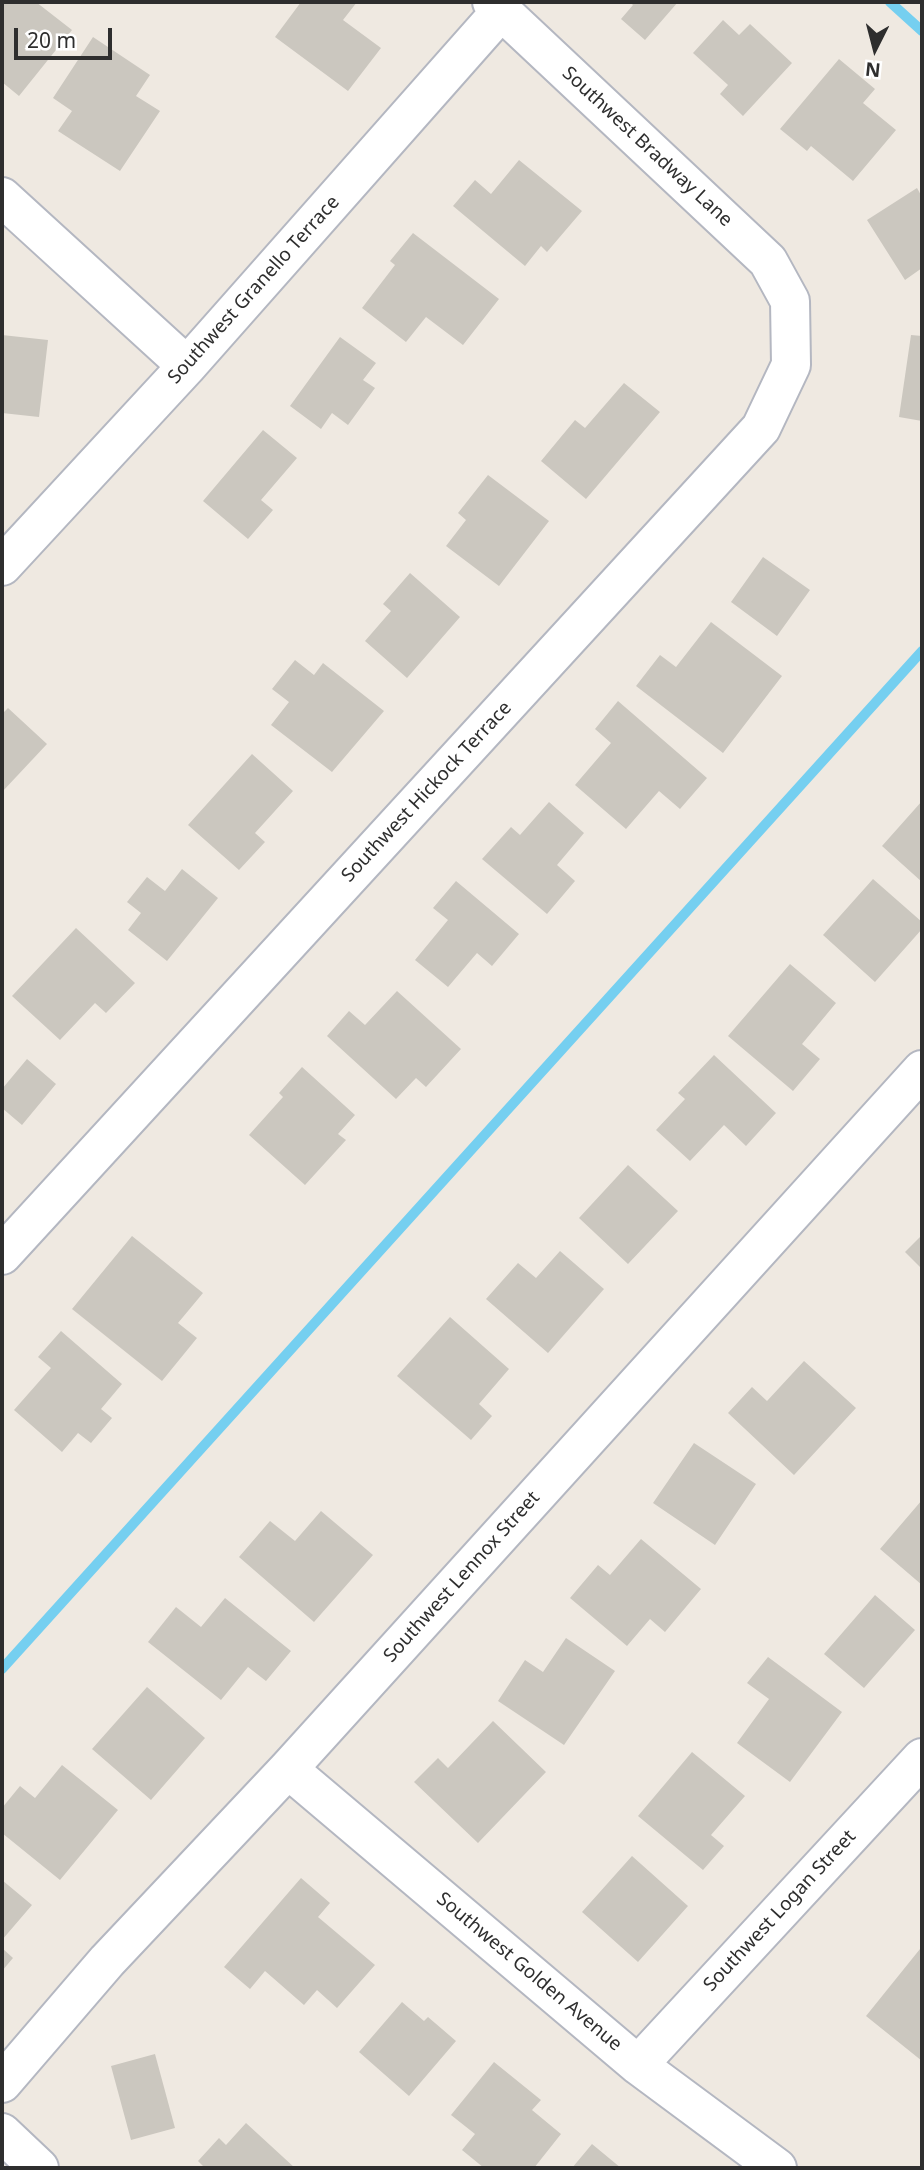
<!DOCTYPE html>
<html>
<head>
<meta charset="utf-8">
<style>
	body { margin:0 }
	#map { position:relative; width:924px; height:2170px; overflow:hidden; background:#efe9e1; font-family:"Noto Sans",sans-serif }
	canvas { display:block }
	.frame { position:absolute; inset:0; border:4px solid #2e2e2e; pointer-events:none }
	.north { position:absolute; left:840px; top:14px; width:70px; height:70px; -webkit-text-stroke:5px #fff; paint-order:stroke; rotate:186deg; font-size:19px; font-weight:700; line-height:28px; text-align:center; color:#2e2e2e }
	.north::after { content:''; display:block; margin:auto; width:24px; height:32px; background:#2e2e2e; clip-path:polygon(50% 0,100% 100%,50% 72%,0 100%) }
	.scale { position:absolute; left:14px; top:28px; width:98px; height:32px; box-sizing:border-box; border:4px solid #2e2e2e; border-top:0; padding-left:9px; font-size:21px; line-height:24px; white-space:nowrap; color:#2e2e2e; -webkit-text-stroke:5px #fff; paint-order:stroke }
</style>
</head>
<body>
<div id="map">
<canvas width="924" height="2170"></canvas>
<div class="frame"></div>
<div class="north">N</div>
<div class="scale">20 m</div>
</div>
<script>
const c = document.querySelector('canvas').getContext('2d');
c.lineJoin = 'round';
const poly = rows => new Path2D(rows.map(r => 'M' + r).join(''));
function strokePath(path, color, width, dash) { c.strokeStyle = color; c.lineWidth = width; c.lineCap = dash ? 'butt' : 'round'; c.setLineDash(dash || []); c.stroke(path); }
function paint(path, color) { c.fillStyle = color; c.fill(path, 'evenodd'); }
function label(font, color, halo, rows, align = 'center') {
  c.font = font + ' "Noto Sans",sans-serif'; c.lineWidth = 7; c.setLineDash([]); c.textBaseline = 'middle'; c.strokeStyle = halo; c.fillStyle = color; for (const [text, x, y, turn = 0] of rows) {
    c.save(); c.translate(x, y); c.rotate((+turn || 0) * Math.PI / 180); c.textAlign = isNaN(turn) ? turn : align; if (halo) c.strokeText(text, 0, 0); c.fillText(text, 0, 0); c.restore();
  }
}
strokePath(poly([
	[890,2,922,31],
	[2,1669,922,651]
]), '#75cff0', 10);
paint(poly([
	[2,2,36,2,72,30,19,96,2,82],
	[301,2,357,2,343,20,381,48,348,91,275,37],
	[630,2,678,2,645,40,621,19,633,5],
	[723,20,739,35,750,24,792,63,743,116,720,94,728,85,693,53],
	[93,37,150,75,136,96,160,111,120,171,58,131,72,111,53,98],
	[839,59,875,89,863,103,896,130,853,181,811,146,807,151,780,129],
	[519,160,582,211,547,252,541,246,525,266,453,206,475,180,491,194],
	[917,188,922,197,922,268,905,280,867,220],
	[413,233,499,299,463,345,426,317,406,342,362,308,395,265,390,261],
	[2,335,48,340,39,417,2,413],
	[911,335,922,336,922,421,899,417],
	[340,337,376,363,363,380,375,388,348,425,332,413,321,429,290,406],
	[624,383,660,412,586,499,541,461,575,420,585,428],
	[263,430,297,458,261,500,273,510,248,539,203,501],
	[488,475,549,521,499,586,446,546,466,520,458,513],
	[763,557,810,590,777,636,731,602],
	[410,573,460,617,407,678,365,641,391,611,383,604],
	[711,622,782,676,723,753,636,686,660,655,676,667],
	[295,660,314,675,323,663,384,711,332,772,271,725,289,702,272,689],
	[618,701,707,778,680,809,659,791,626,829,575,785,611,743,595,729],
	[8,708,47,744,2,792,2,714],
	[252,754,293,791,255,833,265,842,239,870,188,825],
	[922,801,922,882,882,846],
	[549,802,584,833,557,865,575,881,547,914,482,859,511,827,520,835],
	[182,869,218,898,167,961,128,930,141,913,127,902,147,877,165,891],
	[873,879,922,922,922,929,875,982,823,935],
	[456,881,519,934,492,966,477,953,448,987,415,960,448,920,433,908],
	[76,928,135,983,106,1013,95,1003,60,1040,12,996],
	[790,964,836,1003,802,1044,820,1059,793,1091,728,1036],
	[397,991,461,1049,426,1087,416,1078,396,1099,327,1036,349,1011,365,1025],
	[714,1055,776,1113,746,1146,724,1125,690,1161,656,1130,685,1099,678,1093],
	[27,1059,56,1084,22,1125,2,1108,2,1089],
	[302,1067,355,1115,338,1134,346,1140,305,1185,249,1135,283,1097,279,1093],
	[628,1165,678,1211,628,1264,579,1218],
	[922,1235,922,1269,905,1252],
	[132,1236,203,1293,178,1323,197,1338,162,1381,72,1309],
	[560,1251,604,1289,548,1353,486,1299,518,1263,536,1278],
	[450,1317,509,1369,479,1404,492,1416,471,1440,397,1376],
	[61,1331,122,1384,101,1409,112,1418,91,1443,78,1433,62,1452,14,1410,51,1368,38,1357],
	[804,1361,856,1408,794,1475,728,1413,752,1387,767,1401],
	[694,1443,756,1484,715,1545,653,1503],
	[922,1500,922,1585,880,1549],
	[321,1511,373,1555,314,1622,239,1557,270,1521,295,1541],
	[641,1539,701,1589,665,1632,650,1619,627,1646,570,1598,598,1565,610,1575],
	[875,1595,915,1630,864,1688,824,1654],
	[225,1598,291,1651,266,1681,248,1667,221,1700,148,1642,176,1607,201,1627],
	[566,1638,615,1671,564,1745,498,1701,525,1660,543,1672],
	[768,1657,842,1712,790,1782,737,1743,769,1699,747,1683],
	[147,1687,205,1738,151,1800,92,1749],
	[493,1721,546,1772,478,1843,414,1782,438,1758,448,1768],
	[692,1752,745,1796,711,1835,724,1846,703,1870,638,1816],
	[62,1765,118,1810,60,1880,2,1833,2,1808,20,1786,35,1798],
	[632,1856,688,1906,638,1962,582,1912],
	[301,1878,330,1903,318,1917,375,1965,337,2008,317,1990,304,2005,265,1971,250,1989,224,1967],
	[2,1880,32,1905,2,1940],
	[2,1948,13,1958,2,1971],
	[920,1949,922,1950,922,2061,866,2016],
	[402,2002,424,2021,428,2017,456,2041,409,2096,359,2052],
	[155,2054,175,2128,131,2140,111,2066],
	[494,2062,541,2100,532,2110,561,2134,534,2168,484,2168,462,2150,475,2134,451,2115],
	[246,2123,295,2168,205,2168,198,2161,219,2138,226,2145],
	[592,2144,621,2168,572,2168]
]), '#cbc7bf');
const minor = poly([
	[2,197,187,366],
	[2,566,187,366,502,10],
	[2,1255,761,428,791,365,790,301,768,261,492,2],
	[288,1769,638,2065,777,2168],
	[638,2065,922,1758],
	[2,2083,107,1961,288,1769,922,1070],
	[2,2133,39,2168]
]);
strokePath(minor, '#b4b7c1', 42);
strokePath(minor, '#fff', 38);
label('19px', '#2e2e2e', '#fff', [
	["Southwest Bradway Lane",647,147,43],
	["Southwest Granello Terrace",254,290,-48],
	["Southwest Hickock Terrace",427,792,-47],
	["Southwest Lennox Street",462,1577,-48],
	["Southwest Logan Street",780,1911,-47],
	["Southwest Golden Avenue",529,1972,40]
]);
</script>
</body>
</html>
